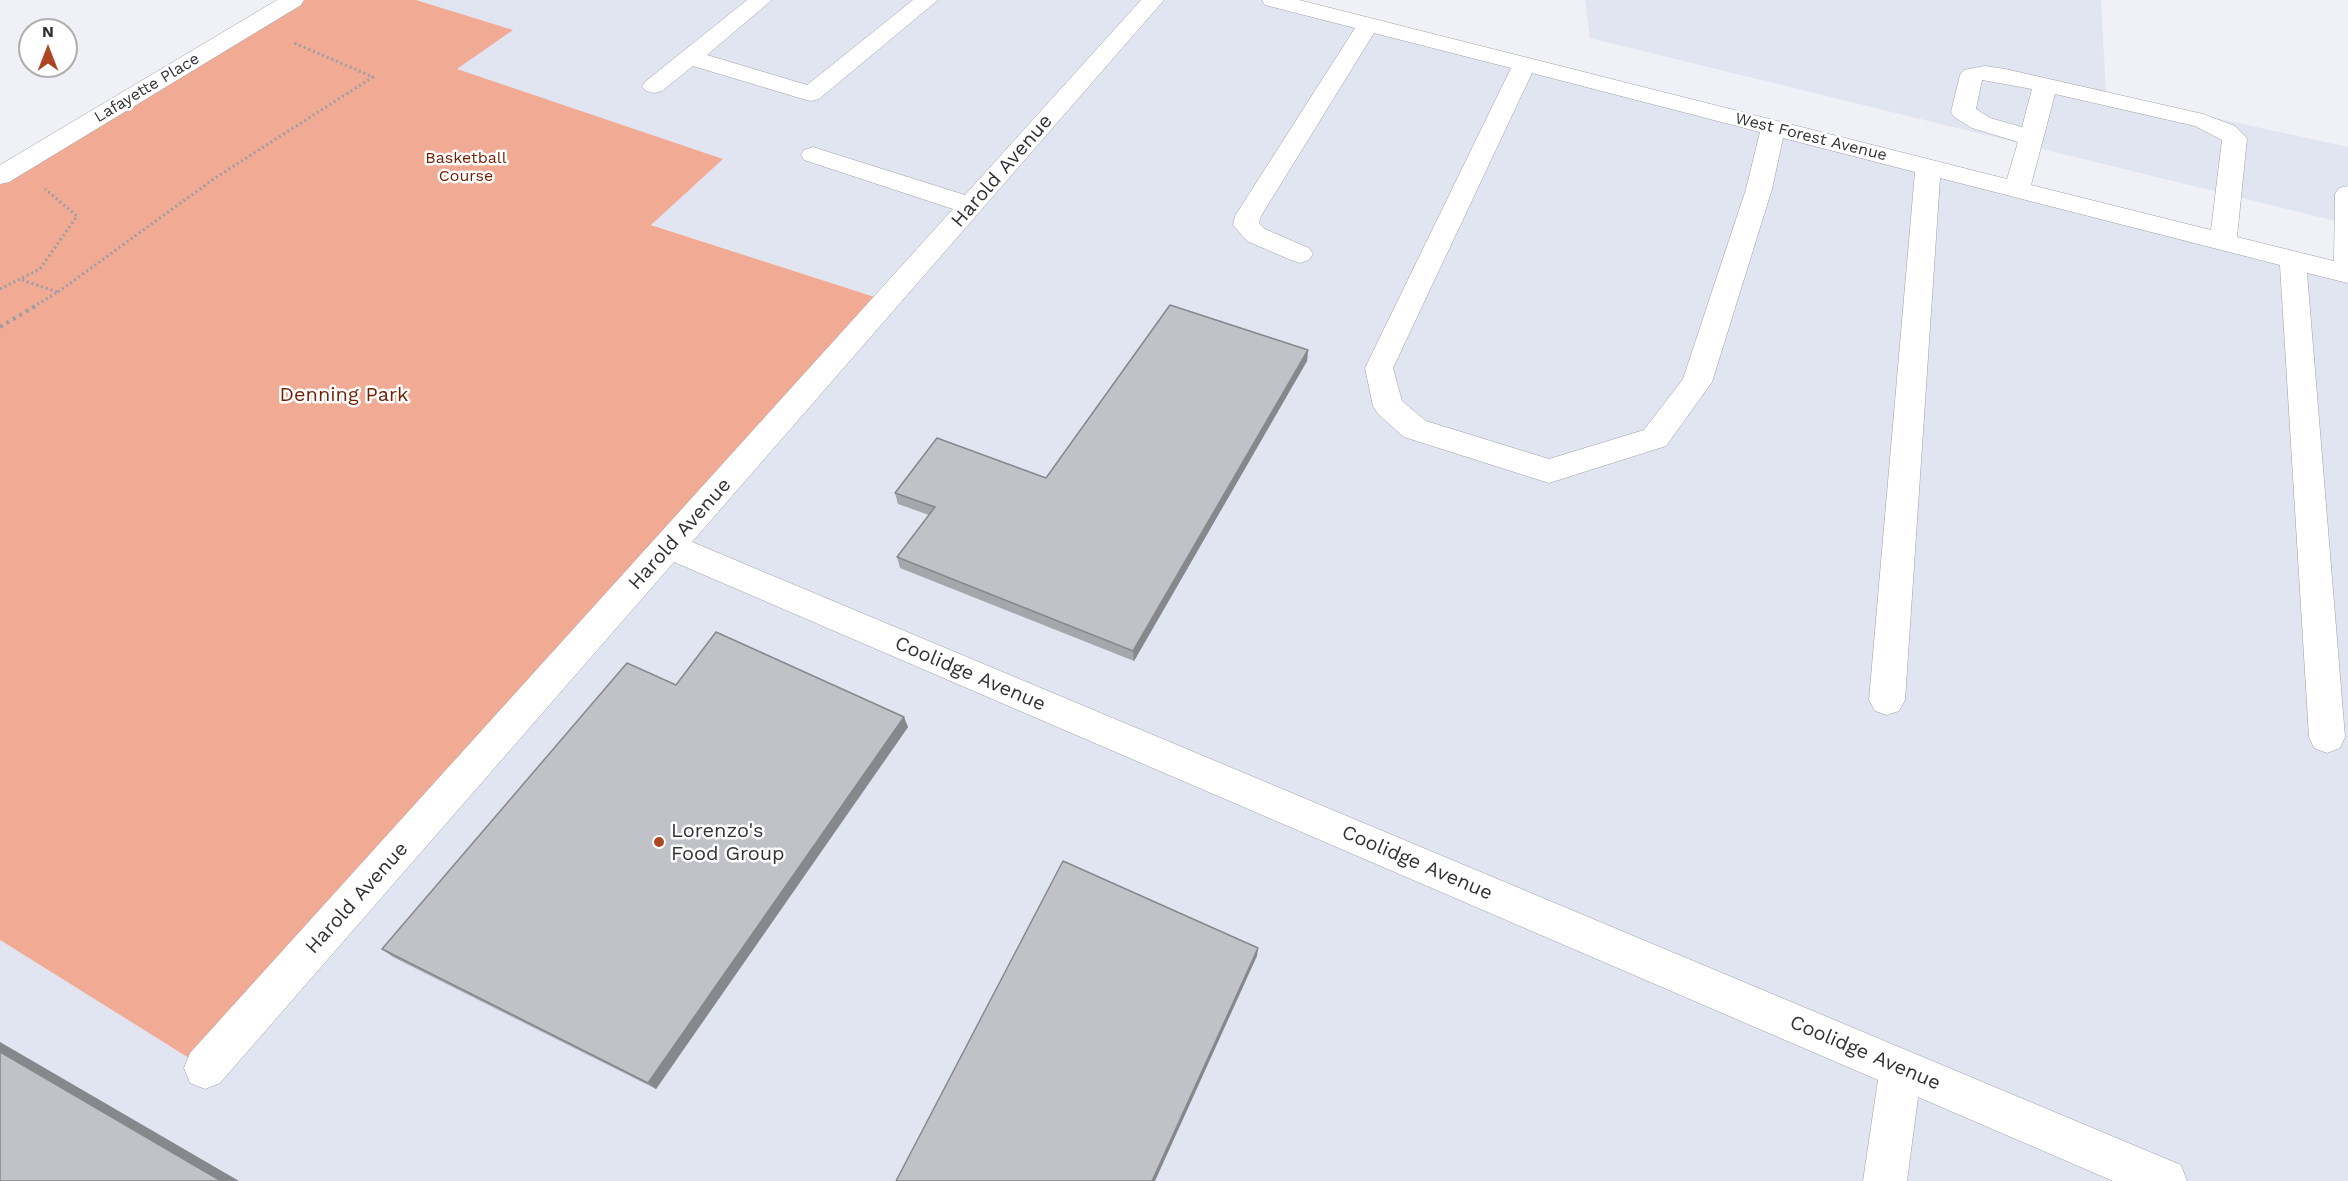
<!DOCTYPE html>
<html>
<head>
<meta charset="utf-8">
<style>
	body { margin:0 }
	#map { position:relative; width:2348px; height:1181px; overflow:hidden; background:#f0f1f7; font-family:"Work Sans",sans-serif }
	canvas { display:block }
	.north { position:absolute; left:18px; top:18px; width:60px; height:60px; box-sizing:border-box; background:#fff; border:2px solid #adadae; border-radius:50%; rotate:0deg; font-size:16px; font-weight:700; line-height:24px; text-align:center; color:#313234 }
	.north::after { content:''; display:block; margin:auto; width:21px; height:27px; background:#ae4624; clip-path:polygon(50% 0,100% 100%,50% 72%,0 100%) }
</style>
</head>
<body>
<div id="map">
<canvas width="2348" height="1181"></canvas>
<div class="north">N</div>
</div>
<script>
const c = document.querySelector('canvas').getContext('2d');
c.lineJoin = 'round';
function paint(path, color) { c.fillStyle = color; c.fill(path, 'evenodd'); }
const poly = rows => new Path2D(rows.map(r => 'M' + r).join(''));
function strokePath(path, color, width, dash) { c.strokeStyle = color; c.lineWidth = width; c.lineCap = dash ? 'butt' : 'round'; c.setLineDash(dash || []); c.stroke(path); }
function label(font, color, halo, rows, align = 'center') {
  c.font = font + ' "Work Sans",sans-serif'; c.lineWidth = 5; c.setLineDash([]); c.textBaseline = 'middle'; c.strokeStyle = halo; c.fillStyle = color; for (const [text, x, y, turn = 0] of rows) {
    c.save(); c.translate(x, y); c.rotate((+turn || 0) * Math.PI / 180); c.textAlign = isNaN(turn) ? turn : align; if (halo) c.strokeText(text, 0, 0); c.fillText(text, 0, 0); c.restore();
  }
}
paint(poly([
	[416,0,1273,0,2348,274,2348,1181,0,1181,0,940,206,1068,886,301,650,224,722,159,456,69,512,30],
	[1585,0,2101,0,2106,94,2348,147,2348,224,1590,38]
]), '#e1e4f1');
paint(poly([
	[293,0,416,0,513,30,457,69,723,159,651,225,887,301,205,1068,0,940,0,176]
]), '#f1ab95');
const minor = poly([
	[277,0,304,0,301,5,9,182,0,184,0,165,277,0],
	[747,0,772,0,707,55,807,85,913,0,938,0,819,99,811,101,803,99,693,66,662,91,654,93,646,91,642,86,646,81,747,0],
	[1141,0,1164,0,692,542,2181,1165,2187,1181,2113,1181,1918,1097,1907,1181,1863,1181,1878,1080,674,562,220,1083,205,1089,190,1083,184,1068,190,1053,953,209,804,160,801,155,804,150,813,147,822,150,965,195,1141,0],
	[1262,0,1299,0,2007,179,2018,142,1972,128,1954,117,1951,112,1960,75,1964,70,1985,66,2005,69,2203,114,2235,126,2247,138,2237,237,2334,261,2335,194,2339,188,2348,186,2348,283,2307,273,2345,737,2340,748,2327,753,2314,748,2309,737,2280,265,1940,178,1905,700,1899,711,1887,715,1875,711,1869,700,1915,172,1783,138,1772,189,1712,382,1707,389,1666,446,1549,483,1404,437,1378,414,1373,406,1365,368,1511,68,1374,33,1261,216,1259,223,1265,229,1309,248,1313,254,1309,260,1300,263,1291,260,1247,241,1233,225,1235,216,1355,28,1265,5,1262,0],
	[1532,73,1760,132,1746,189,1683,379,1644,430,1549,459,1426,421,1402,401,1393,368,1532,73],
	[1982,80,2032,89,2022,127,1990,118,1976,109,1982,80],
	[2055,94,2195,126,2222,140,2211,230,2031,185,2055,94]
]);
strokePath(minor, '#a0a1a7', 1);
strokePath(poly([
	[22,280,58,292,33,307],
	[0,289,40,269,77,216,45,189],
	[58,292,215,178,373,77,292,42]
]), '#9d9ea2', 3, [2, 3]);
strokePath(poly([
	[0,327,35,306]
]), '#9d9ea2', 4, [3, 4.5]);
paint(minor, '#fff');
paint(poly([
	[1308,350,1307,361,1134,661,900,568,897,557,929,515,898,504,895,493,1046,478],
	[676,685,908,727,656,1089,393,957,382,949]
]), '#a5a7ac');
paint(poly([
	[1308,350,1307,361,1134,661,1133,651],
	[904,717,908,727,656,1089,648,1083],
	[1258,948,1257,956,1155,1181,1152,1181],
	[0,1042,239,1181,221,1181,0,1052]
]), '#86888c');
const building = poly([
	[1170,305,1308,350,1133,651,897,557,935,507,895,493,937,438,1046,478,1170,305],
	[716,632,904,717,648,1083,382,949,627,663,676,685,716,632],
	[1063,861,1258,948,1152,1181,896,1181,1063,861],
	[0,1052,221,1181,0,1181,0,1052]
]);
paint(building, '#c0c2c8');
strokePath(building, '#86888c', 1.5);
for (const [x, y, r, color] of [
	[659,842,6,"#ae4624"]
]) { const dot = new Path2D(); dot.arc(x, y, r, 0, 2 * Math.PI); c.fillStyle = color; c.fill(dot); strokePath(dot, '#fff', 2); }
label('16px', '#313234', '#fff', [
	["Lafayette Place",147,88,-31],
	["West Forest Avenue",1811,137,14]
]);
label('16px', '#701f01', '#fff', [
	["Basketball",466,158],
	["Course",466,176]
]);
label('20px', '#313234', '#fff', [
	["Harold Avenue",1002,171,-49],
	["Harold Avenue",680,534,-48],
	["Coolidge Avenue",970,674,23],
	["Coolidge Avenue",1417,863,23],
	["Harold Avenue",357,898,-48],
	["Coolidge Avenue",1865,1053,23]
]);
label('20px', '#701f01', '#fff', [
	["Denning Park",344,395]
]);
label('20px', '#313234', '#fff', [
	["Lorenzo's",671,831],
	["Food Group",671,854]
], 'left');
</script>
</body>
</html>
